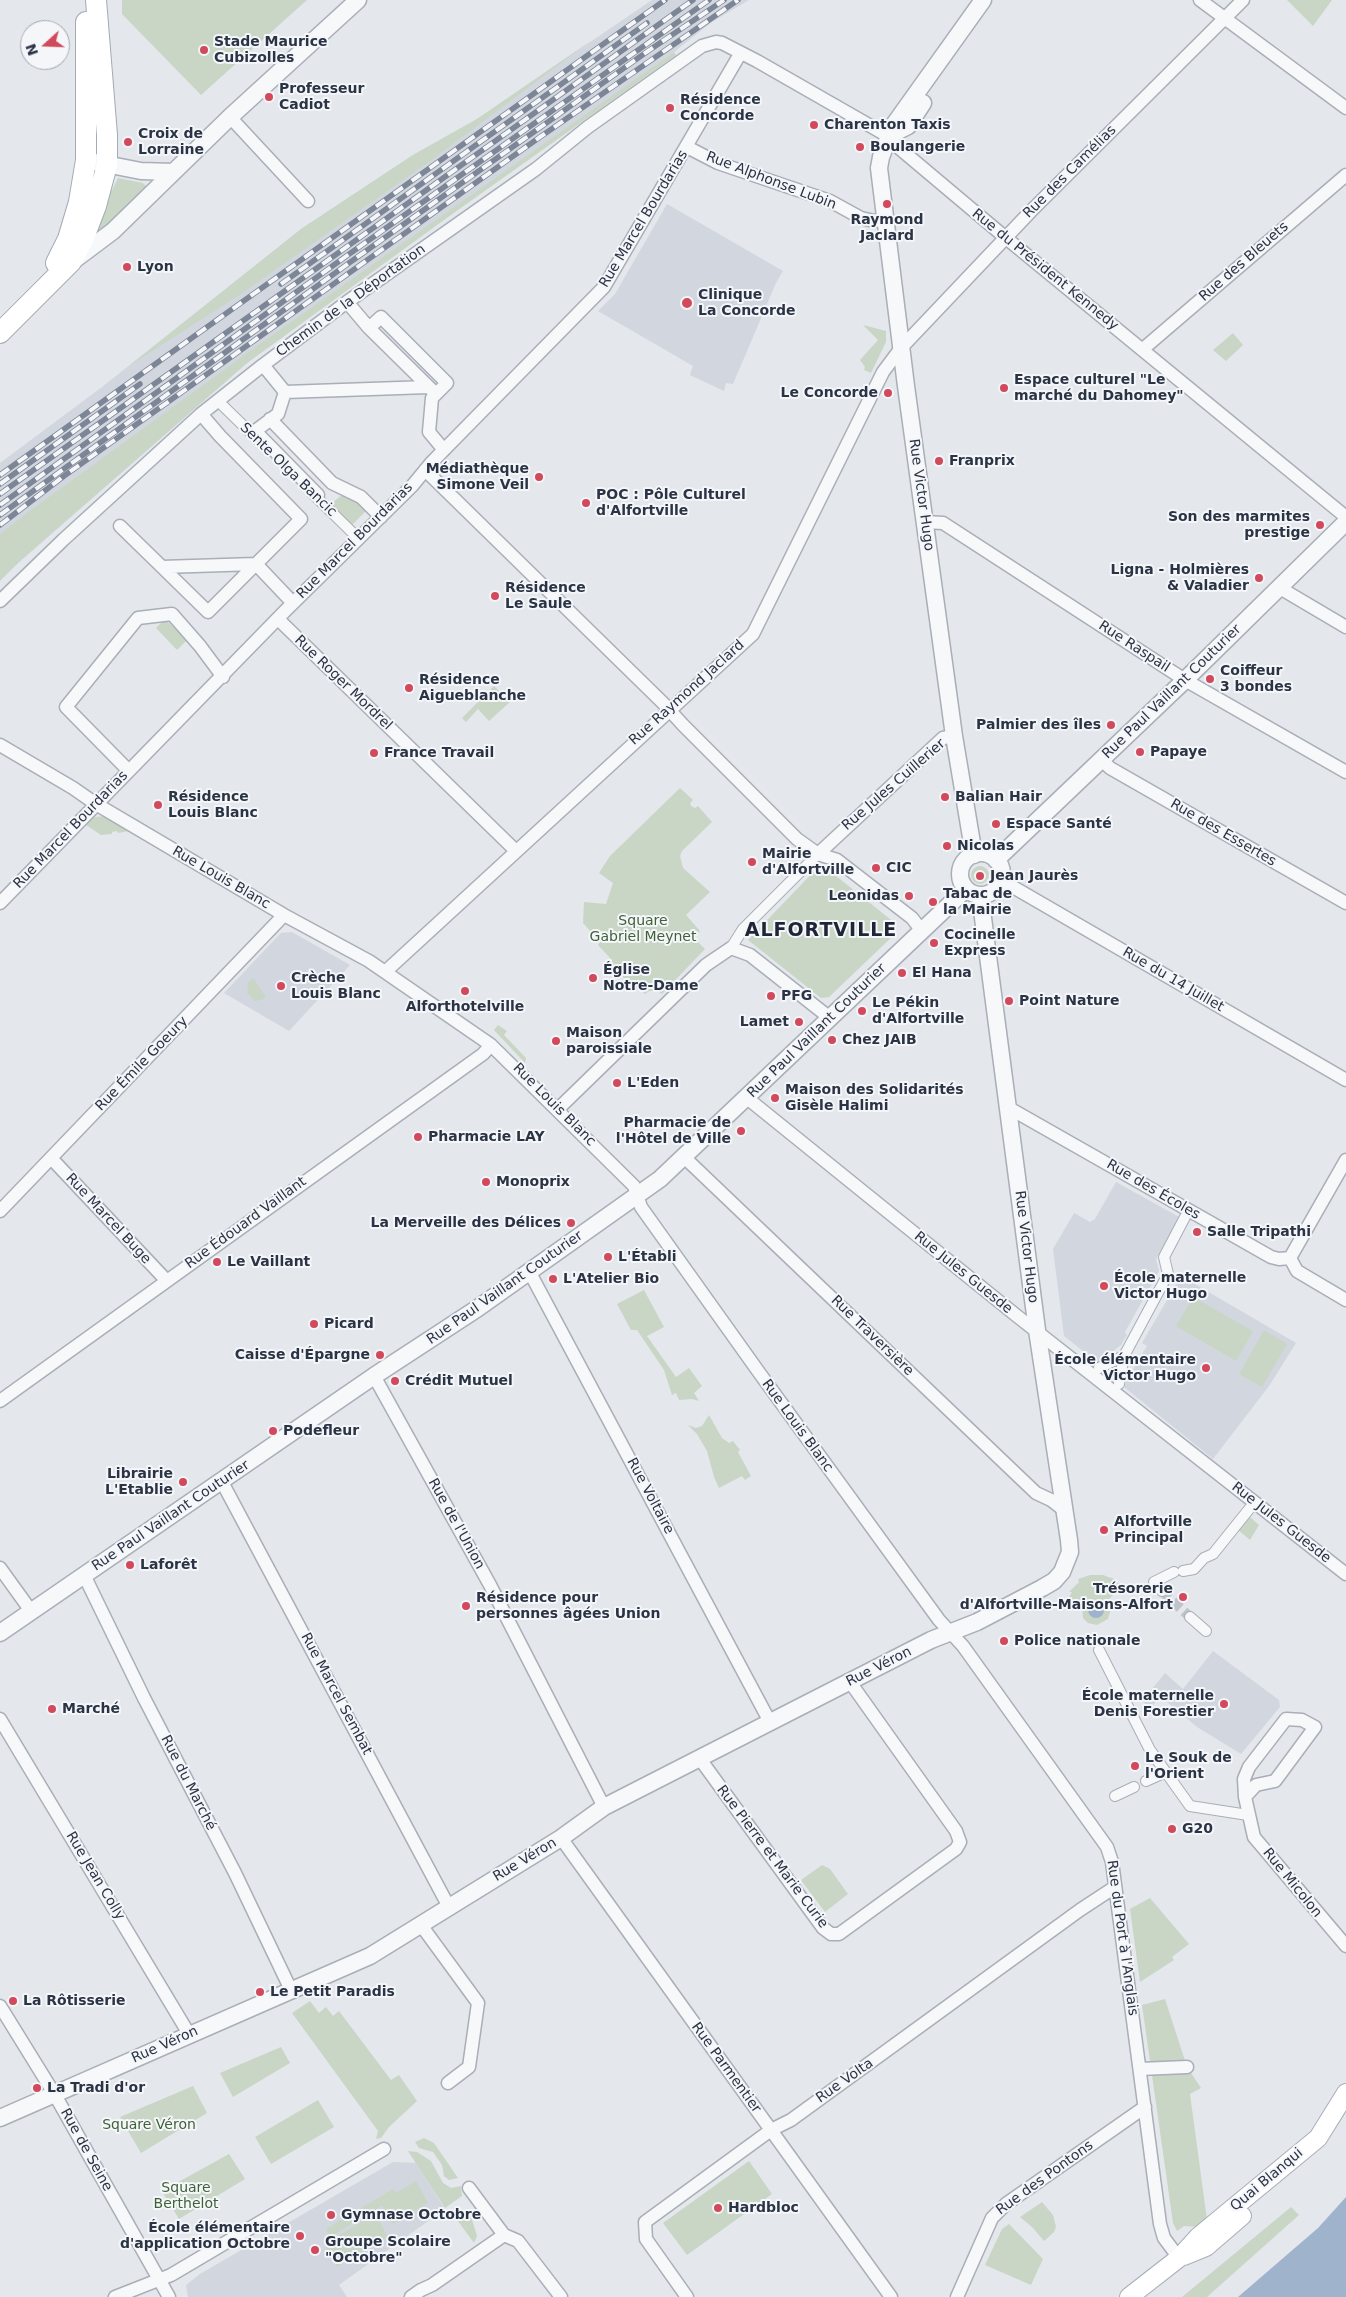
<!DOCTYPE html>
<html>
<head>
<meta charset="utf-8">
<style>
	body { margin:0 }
	#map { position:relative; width:1346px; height:2297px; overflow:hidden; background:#e4e7ec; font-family:"DejaVu Sans",sans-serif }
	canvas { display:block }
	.north { position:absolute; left:20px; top:20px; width:50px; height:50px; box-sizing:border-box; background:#f4f6f9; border:1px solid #a4a8b1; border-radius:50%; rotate:250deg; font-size:14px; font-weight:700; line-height:20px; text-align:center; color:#2b3445 }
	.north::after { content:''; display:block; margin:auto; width:18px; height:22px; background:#d1495b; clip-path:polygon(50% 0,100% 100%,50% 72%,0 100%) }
</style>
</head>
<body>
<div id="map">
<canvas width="1346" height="2297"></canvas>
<div class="north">N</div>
</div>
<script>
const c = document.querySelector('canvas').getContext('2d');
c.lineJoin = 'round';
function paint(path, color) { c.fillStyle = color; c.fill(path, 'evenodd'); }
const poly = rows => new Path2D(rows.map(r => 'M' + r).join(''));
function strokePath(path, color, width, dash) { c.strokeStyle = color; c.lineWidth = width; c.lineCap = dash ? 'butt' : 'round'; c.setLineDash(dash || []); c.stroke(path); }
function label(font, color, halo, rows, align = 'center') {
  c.font = font + ' "DejaVu Sans",sans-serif'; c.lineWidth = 4; c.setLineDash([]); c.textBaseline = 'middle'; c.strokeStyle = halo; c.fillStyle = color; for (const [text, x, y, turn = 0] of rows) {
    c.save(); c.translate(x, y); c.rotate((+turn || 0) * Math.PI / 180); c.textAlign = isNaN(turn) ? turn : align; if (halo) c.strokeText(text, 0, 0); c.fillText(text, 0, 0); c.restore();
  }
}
paint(poly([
	[652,0,749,0,712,22,674,52,247,363,0,579,0,463,102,387,301,229,413,155,477,119],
	[667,204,783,271,776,283,733,384,726,383,724,391,690,375,693,366,598,311,615,294],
	[292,932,350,965,289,1031,224,993,281,933],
	[1116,1182,1181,1218,1156,1259,1159,1271,1125,1332,1127,1335,1121,1345,1098,1363,1064,1336,1053,1249,1074,1213,1090,1222,1095,1219],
	[1181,1276,1296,1343,1269,1386,1213,1459,1124,1387,1138,1360,1136,1359,1138,1355,1141,1356,1147,1346,1142,1343],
	[1213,1651,1279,1700,1280,1707,1241,1754,1197,1727,1160,1696,1151,1708,1142,1701,1165,1673,1183,1689],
	[393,2162,416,2163,445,2209,339,2285,347,2297,188,2297,186,2285,200,2274]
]), '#d2d6de');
paint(poly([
	[122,0,307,0,201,95,122,14],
	[1287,0,1332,0,1313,26],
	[592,40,430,161,241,294,129,366,301,229,413,155,477,119],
	[674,52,676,55,451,215,247,363,21,560,0,581,0,534,27,513,243,356],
	[118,178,143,183,149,189,98,235,95,233,109,190,112,190],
	[863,325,886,331,886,342,871,373,864,370,865,367,860,360,878,340],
	[1233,333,1243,345,1226,361,1213,350],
	[343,494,371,506,352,525,331,504],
	[165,619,187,640,177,650,156,628],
	[494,686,510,702,489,721,478,709,466,722,462,718],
	[680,788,693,800,690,803,691,806,695,808,698,806,712,822,682,851,680,856,683,868,710,892,686,915,700,931,694,938,705,949,662,994,656,990,649,991,645,994,639,988,635,990,609,962,611,959,598,945,600,942,583,923,584,902,606,904,613,883,599,873,610,856],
	[106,816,129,830,129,831,118,833,117,831,112,832,112,834,101,835,86,825,94,817],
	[821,864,895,923,895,934,829,997,821,998,748,940],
	'971 875a9 9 0 1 1 18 0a9 9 0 1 1-18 0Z',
	[253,978,266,997,264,999,255,1001,247,993,248,983],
	[498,1025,507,1031,504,1035,526,1058,525,1063,494,1030],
	[644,1290,664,1327,647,1336,676,1377,689,1368,702,1386,694,1393,699,1401,692,1399,679,1400,676,1393,672,1395,664,1370,637,1330,631,1330,617,1304],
	[1193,1297,1253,1331,1236,1361,1176,1326],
	[1264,1330,1287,1344,1262,1387,1239,1374],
	[709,1415,722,1438,729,1443,733,1441,740,1450,738,1452,751,1476,745,1480,742,1476,719,1488,714,1477,707,1451,697,1434,688,1425,696,1428,702,1426],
	[1246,1517,1250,1517,1259,1525,1250,1540,1237,1529],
	[1090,1575,1103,1575,1114,1579,1122,1586,1108,1600,1111,1609,1108,1619,1097,1625,1088,1623,1083,1618,1082,1604,1067,1601,1072,1592,1069,1592,1079,1582,1078,1579],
	[822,1865,830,1869,848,1894,825,1912,801,1880],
	[1150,1898,1189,1944,1172,1957,1174,1960,1140,1982,1130,1909],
	[1165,1999,1187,2067,1201,2088,1190,2094,1207,2220,1198,2227,1184,2226,1177,2231,1173,2223,1142,2005],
	[310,2001,319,2013,326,2007,333,2016,339,2011,391,2080,399,2075,417,2101,389,2127,381,2138,376,2139,378,2131,292,2013],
	[281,2047,290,2063,233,2097,220,2073],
	[193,2086,207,2113,141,2153,120,2117],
	[318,2100,334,2127,271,2164,255,2137],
	[424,2138,434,2143,458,2178,449,2180,444,2176,442,2165,433,2152,419,2148,415,2142],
	[408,2151,417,2152,431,2161,443,2183,451,2188,461,2186,462,2196,445,2208],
	[229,2154,245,2179,179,2219,162,2191],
	[749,2161,772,2194,687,2255,663,2223],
	[416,2181,428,2203,393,2224,382,2206,330,2237,326,2229,393,2189,396,2193],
	[1042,2202,1053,2215,1056,2227,1054,2232,1044,2241,1032,2227,1020,2217],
	[1291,2207,1299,2215,1207,2297,1182,2297],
	[464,2210,469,2210,477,2236,474,2243,455,2217],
	[375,2214,388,2237,337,2267,324,2244],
	[1009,2224,1043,2259,1031,2285,985,2265,1002,2229]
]), '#c9d6c5');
paint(poly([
	'1088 1610a8 8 0 1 1 16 0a8 8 0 1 1-16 0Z',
	[1346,2197,1346,2297,1238,2297,1318,2228]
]), '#9fb4cc');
strokePath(poly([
	[1162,1591,1190,1617]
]), '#bfc3cb', 10, [10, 5]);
const pedestrian = poly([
	[218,401,258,440],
	[311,492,359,539],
	[731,948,743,929,818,854],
	[1099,1368,1124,1356,1168,1274,1164,1257,1185,1217],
	[1119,1384,1124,1356],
	[1183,1571,1194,1569,1204,1558,1213,1554,1254,1503],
	[1162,1591,1154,1582,1174,1572],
	[1190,1617,1206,1631],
	[1099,1650,1150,1750,1190,1806,1248,1815],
	[1146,1781,1166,1772],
	[1115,1796,1134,1787]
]);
const minor = poly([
	[1200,0,1346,108],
	[230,117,308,201],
	[687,147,718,163,830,201,861,218,874,221,884,219],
	[347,302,369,328],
	[1143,349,1346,175],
	[263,365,285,392,428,387],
	[285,392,278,414,255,431,318,495],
	[436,394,369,328,381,317,447,383,432,398,429,432,444,450],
	[201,414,220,436,301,519,256,564,293,603],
	[270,419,332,483,361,497,381,517],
	[425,470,663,703,683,725,797,839,818,854,837,860,912,918,922,931],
	[925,522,943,523,1185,680,1346,772],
	[120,526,162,567,256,564],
	[162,567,208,612,256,564],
	[1280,588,1346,627],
	[0,601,63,540,201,414,263,365,347,302,536,169,588,127,702,46,716,42,722,43,757,61,888,136,899,148,1006,238,1346,517],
	[278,619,516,851],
	[0,745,73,788,96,804,284,915,369,961,491,1045,634,1186,641,1207,758,1371,939,1620,963,1646,1107,1847,1112,1862,1160,2224,1164,2238,1179,2258],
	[1102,760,1110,768,1346,903],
	[129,771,66,707,138,618,172,614,200,646,223,677],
	[818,854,943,738,954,736],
	[1001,880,1346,1080],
	[0,903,286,610,412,486,431,463,604,287,740,54],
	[385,972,753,634,883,372,901,348,1031,211,1243,0],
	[747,1098,1017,1316,1346,1574],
	[1009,1108,1271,1257,1279,1259,1290,1258],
	[558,1109,706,965,731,948,750,955,830,1018],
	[684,1157,1036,1493,1051,1500,1064,1510],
	[51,1158,166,1280],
	[0,1211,284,915],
	[1290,1258,1346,1160],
	[1290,1258,1297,1271,1346,1300],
	[529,1271,770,1722],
	[374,1376,490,1585,604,1807],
	[0,1401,483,1054,491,1045],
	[222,1482,449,1907],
	[0,1568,31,1611],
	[84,1575,144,1698,235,1873,291,1990],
	[0,1719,189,2034],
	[700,1759,823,1928,831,1934,839,1934,956,1849,960,1842,956,1831,850,1682],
	[1245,1797,1256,1785,1275,1781,1315,1727,1302,1720,1286,1719,1249,1767,1244,1779,1245,1797,1254,1837,1346,1946],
	[561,1838,891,2297],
	[421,1925,478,2003,469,2067,448,2083],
	[0,2006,55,2095,169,2297],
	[1140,2069,1187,2067],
	[469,2188,504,2235],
	[115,2297,171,2275,384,2149],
	[411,2297,421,2290,432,2285,504,2235,518,2241,561,2297],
	[687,2297,646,2239,645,2222,771,2130,791,2120,1080,1910,1115,1887],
	[957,2297,992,2218,1006,2204,1145,2107]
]);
const tertiary = poly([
	[888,136,908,126,923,103],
	[95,162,141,171,173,172],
	[73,261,113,231,230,117,358,0],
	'960 874a21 21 0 1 1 42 0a21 21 0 1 1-42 0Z',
	[974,855,954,736,906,386,879,168,881,157,893,126,983,0],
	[996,860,1185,680,1346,522],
	[0,1633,374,1376,478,1308,660,1179,966,889],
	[0,2118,370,1956,561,1838,604,1807,931,1640,977,1622,1042,1588,1054,1581,1062,1572,1070,1552,1069,1540,1037,1330,980,895]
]);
const secondary = poly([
	[1184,2256,1206,2247,1242,2216],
	[1129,2297,1179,2258,1198,2237,1318,2138,1346,2093]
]);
const primary = poly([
	[56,263,68,239,79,202,86,160,86,22],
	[0,333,71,262,83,240,96,206,107,165,107,135,96,0]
]);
strokePath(pedestrian, '#a9aeb7', 12);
strokePath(minor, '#a9aeb7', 15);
strokePath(tertiary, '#a9aeb7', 19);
strokePath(secondary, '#a9aeb7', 20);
strokePath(primary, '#a3abb8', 22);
strokePath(pedestrian, '#f7f8fa', 10);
strokePath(minor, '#f7f8fa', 12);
strokePath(tertiary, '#f7f8fa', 16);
strokePath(secondary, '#fff', 18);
strokePath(primary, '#fff', 20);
const rail = poly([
	[281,284,647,23],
	[0,475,665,0],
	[0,484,140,384],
	[0,494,693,0],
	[0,505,345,257,709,0],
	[0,515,349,263,648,51,724,0],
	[0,525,64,476,540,137,738,0]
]);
strokePath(rail, '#7d8696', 5.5);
strokePath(rail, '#f4f6f9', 4, [11]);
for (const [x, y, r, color] of [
	[204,50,5,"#d1495b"],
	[269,97,5,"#d1495b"],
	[670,108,5,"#d1495b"],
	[814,125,5,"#d1495b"],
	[128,142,5,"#d1495b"],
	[860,147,5,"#d1495b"],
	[887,204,5,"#d1495b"],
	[127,267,5,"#d1495b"],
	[687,303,6,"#d1495b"],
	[1004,388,5,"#d1495b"],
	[888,393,5,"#d1495b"],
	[939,461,5,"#d1495b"],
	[539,477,5,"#d1495b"],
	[586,503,5,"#d1495b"],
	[1320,525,5,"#d1495b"],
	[1259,578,5,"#d1495b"],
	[495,596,5,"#d1495b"],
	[1210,679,5,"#d1495b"],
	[409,688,5,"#d1495b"],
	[1111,725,5,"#d1495b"],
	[1140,752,5,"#d1495b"],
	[374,753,5,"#d1495b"],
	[945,797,5,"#d1495b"],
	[158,805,5,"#d1495b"],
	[996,824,5,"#d1495b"],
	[947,846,5,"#d1495b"],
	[752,862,5,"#d1495b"],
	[876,868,5,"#d1495b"],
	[980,876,5,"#d1495b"],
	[909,896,5,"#d1495b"],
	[933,902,5,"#d1495b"],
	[934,943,5,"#d1495b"],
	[902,973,5,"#d1495b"],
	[593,978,5,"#d1495b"],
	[281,986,5,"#d1495b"],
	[465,991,5,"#d1495b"],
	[771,996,5,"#d1495b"],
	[1009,1001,5,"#d1495b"],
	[862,1011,5,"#d1495b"],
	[799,1022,5,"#d1495b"],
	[832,1040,5,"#d1495b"],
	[556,1041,5,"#d1495b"],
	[617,1083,5,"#d1495b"],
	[775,1098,5,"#d1495b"],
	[741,1131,5,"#d1495b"],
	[418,1137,5,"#d1495b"],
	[486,1182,5,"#d1495b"],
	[571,1223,5,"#d1495b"],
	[1197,1232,5,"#d1495b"],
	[608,1257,5,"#d1495b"],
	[217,1262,5,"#d1495b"],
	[553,1279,5,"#d1495b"],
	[1104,1286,5,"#d1495b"],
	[314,1324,5,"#d1495b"],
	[380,1355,5,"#d1495b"],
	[1206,1368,5,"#d1495b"],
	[395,1381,5,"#d1495b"],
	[273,1431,5,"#d1495b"],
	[183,1482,5,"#d1495b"],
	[1104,1530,5,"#d1495b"],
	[130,1565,5,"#d1495b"],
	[1183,1597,5,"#d1495b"],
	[466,1606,5,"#d1495b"],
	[1004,1641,5,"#d1495b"],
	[1224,1704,5,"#d1495b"],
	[52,1709,5,"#d1495b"],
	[1135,1766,5,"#d1495b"],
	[1172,1829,5,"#d1495b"],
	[260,1992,5,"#d1495b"],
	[13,2001,5,"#d1495b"],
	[37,2088,5,"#d1495b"],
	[718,2208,5,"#d1495b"],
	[331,2215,5,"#d1495b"],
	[300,2236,5,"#d1495b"],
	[315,2250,5,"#d1495b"]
]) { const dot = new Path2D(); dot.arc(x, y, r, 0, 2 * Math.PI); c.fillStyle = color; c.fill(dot); strokePath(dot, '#f4f6f9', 2); }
label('bold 14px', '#2b3445', '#f4f6f9', [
	["Stade Maurice",214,42],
	["Cubizolles",214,58],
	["Professeur",279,89],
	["Cadiot",279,105],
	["Résidence",680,100],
	["Concorde",680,116],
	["Charenton Taxis",824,125],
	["Croix de",138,134],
	["Lorraine",138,150],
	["Boulangerie",870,147],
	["Raymond",887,220,"center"],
	["Jaclard",887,236,"center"],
	["Lyon",137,267],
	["Clinique",698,295],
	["La Concorde",698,311],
	["Espace culturel \"Le",1014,380],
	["marché du Dahomey\"",1014,396],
	["Le Concorde",878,393,"right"],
	["Franprix",949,461],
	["Médiathèque",529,469,"right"],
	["Simone Veil",529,485,"right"],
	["POC : Pôle Culturel",596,495],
	["d'Alfortville",596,511],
	["Son des marmites",1310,517,"right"],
	["prestige",1310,533,"right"],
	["Ligna - Holmières",1249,570,"right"],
	["& Valadier",1249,586,"right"],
	["Résidence",505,588],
	["Le Saule",505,604],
	["Coiffeur",1220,671],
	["3 bondes",1220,687],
	["Résidence",419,680],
	["Aigueblanche",419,696],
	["Palmier des îles",1101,725,"right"],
	["Papaye",1150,752],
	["France Travail",384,753],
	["Résidence",168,797],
	["Louis Blanc",168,813],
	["Balian Hair",955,797],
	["Espace Santé",1006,824],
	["Nicolas",957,846],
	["Mairie",762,854],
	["d'Alfortville",762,870],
	["CIC",886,868],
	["Jean Jaurès",990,876],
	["Tabac de",943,894],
	["la Mairie",943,910],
	["Leonidas",899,896,"right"],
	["Cocinelle",944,935],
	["Express",944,951],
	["Église",603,970],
	["Notre-Dame",603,986],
	["El Hana",912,973],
	["Crèche",291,978],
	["Louis Blanc",291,994],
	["PFG",781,996],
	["Point Nature",1019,1001],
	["Le Pékin",872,1003],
	["d'Alfortville",872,1019],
	["Alforthotelville",465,1007,"center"],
	["Lamet",789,1022,"right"],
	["Maison",566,1033],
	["paroissiale",566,1049],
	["Chez JAIB",842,1040],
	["L'Eden",627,1083],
	["Maison des Solidarités",785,1090],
	["Gisèle Halimi",785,1106],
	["Pharmacie de",731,1123,"right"],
	["l'Hôtel de Ville",731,1139,"right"],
	["Pharmacie LAY",428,1137],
	["Monoprix",496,1182],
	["La Merveille des Délices",561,1223,"right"],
	["Salle Tripathi",1207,1232],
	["L'Établi",618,1257],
	["Le Vaillant",227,1262],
	["École maternelle",1114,1278],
	["Victor Hugo",1114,1294],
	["L'Atelier Bio",563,1279],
	["Picard",324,1324],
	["Caisse d'Épargne",370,1355,"right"],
	["École élémentaire",1196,1360,"right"],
	["Victor Hugo",1196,1376,"right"],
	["Crédit Mutuel",405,1381],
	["Podefleur",283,1431],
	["Librairie",173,1474,"right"],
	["L'Etablie",173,1490,"right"],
	["Alfortville",1114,1522],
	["Principal",1114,1538],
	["Laforêt",140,1565],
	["Trésorerie",1173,1589,"right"],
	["d'Alfortville-Maisons-Alfort",1173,1605,"right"],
	["Résidence pour",476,1598],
	["personnes âgées Union",476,1614],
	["Police nationale",1014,1641],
	["École maternelle",1214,1696,"right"],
	["Denis Forestier",1214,1712,"right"],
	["Marché",62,1709],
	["Le Souk de",1145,1758],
	["l'Orient",1145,1774],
	["G20",1182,1829],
	["Le Petit Paradis",270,1992],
	["La Rôtisserie",23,2001],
	["La Tradi d'or",47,2088],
	["Hardbloc",728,2208],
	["Gymnase Octobre",341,2215],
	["École élémentaire",290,2228,"right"],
	["d'application Octobre",290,2244,"right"],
	["Groupe Scolaire",325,2242],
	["\"Octobre\"",325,2258]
], 'left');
label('14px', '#2b3445', '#f4f6f9', [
	["Rue des Camélias",1070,172,-45],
	["Rue Alphonse Lubin",771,181,21],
	["Rue Marcel Bourdarias",644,219,-59],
	["Rue des Bleuets",1244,262,-41],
	["Rue du Président Kennedy",1045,270,39],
	["Chemin de la Déportation",351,301,-36],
	["Sente Olga Bancic",288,470,44],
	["Rue Victor Hugo",921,495,82],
	["Rue Marcel Bourdarias",355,541,-45],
	["Rue Raspail",1134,647,33],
	["Rue Roger Mordrel",343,683,44],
	["Rue Paul Vaillant Couturier",1172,692,-44],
	["Rue Raymond Jaclard",687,693,-42],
	["Rue Jules Cuillerier",894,785,-41],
	["Rue Marcel Bourdarias",71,830,-46],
	["Rue des Essertes",1223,833,30],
	["Rue Louis Blanc",221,878,30],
	["Rue du 14 Juillet",1173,980,30],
	["Rue Paul Vaillant Couturier",817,1031,-44],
	["Rue Émile Goeury",142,1064,-46],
	["Rue Louis Blanc",554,1105,45],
	["Rue des Écoles",1153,1190,30],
	["Rue Marcel Buge",108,1219,47],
	["Rue Édouard Vaillant",246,1223,-36],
	["Rue Victor Hugo",1026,1247,83],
	["Rue Jules Guesde",963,1273,39],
	["Rue Paul Vaillant Couturier",505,1288,-35],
	["Rue Traversière",872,1336,44],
	["Rue Louis Blanc",797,1426,54],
	["Rue Voltaire",650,1496,62],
	["Rue Paul Vaillant Couturier",171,1516,-34],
	["Rue Jules Guesde",1281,1523,38],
	["Rue de l'Union",456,1524,61],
	["Rue Véron",879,1667,-27],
	["Rue Marcel Sembat",336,1694,62],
	["Rue du Marché",188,1783,63],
	["Rue Pierre et Marie Curie",772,1857,53],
	["Rue Véron",525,1860,-31],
	["Rue Jean Colly",95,1876,59],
	["Rue Micolon",1292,1883,51],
	["Rue du Port à l'Anglais",1122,1938,82],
	["Rue Véron",165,2045,-24],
	["Rue Parmentier",726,2068,54],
	["Rue Volta",845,2081,-35],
	["Rue de Seine",86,2150,61],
	["Rue des Pontons",1045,2178,-36],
	["Quai Blanqui",1267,2180,-40]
]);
label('14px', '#3f6138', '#f4f6f9', [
	["Square",643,921],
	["Gabriel Meynet",643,937],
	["Square Véron",149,2125],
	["Square",186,2188],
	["Berthelot",186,2204]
]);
c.letterSpacing = '1px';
label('bold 19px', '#1d2536', '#f4f6f9', [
	["ALFORTVILLE",821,931]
]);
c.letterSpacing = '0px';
</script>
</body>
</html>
